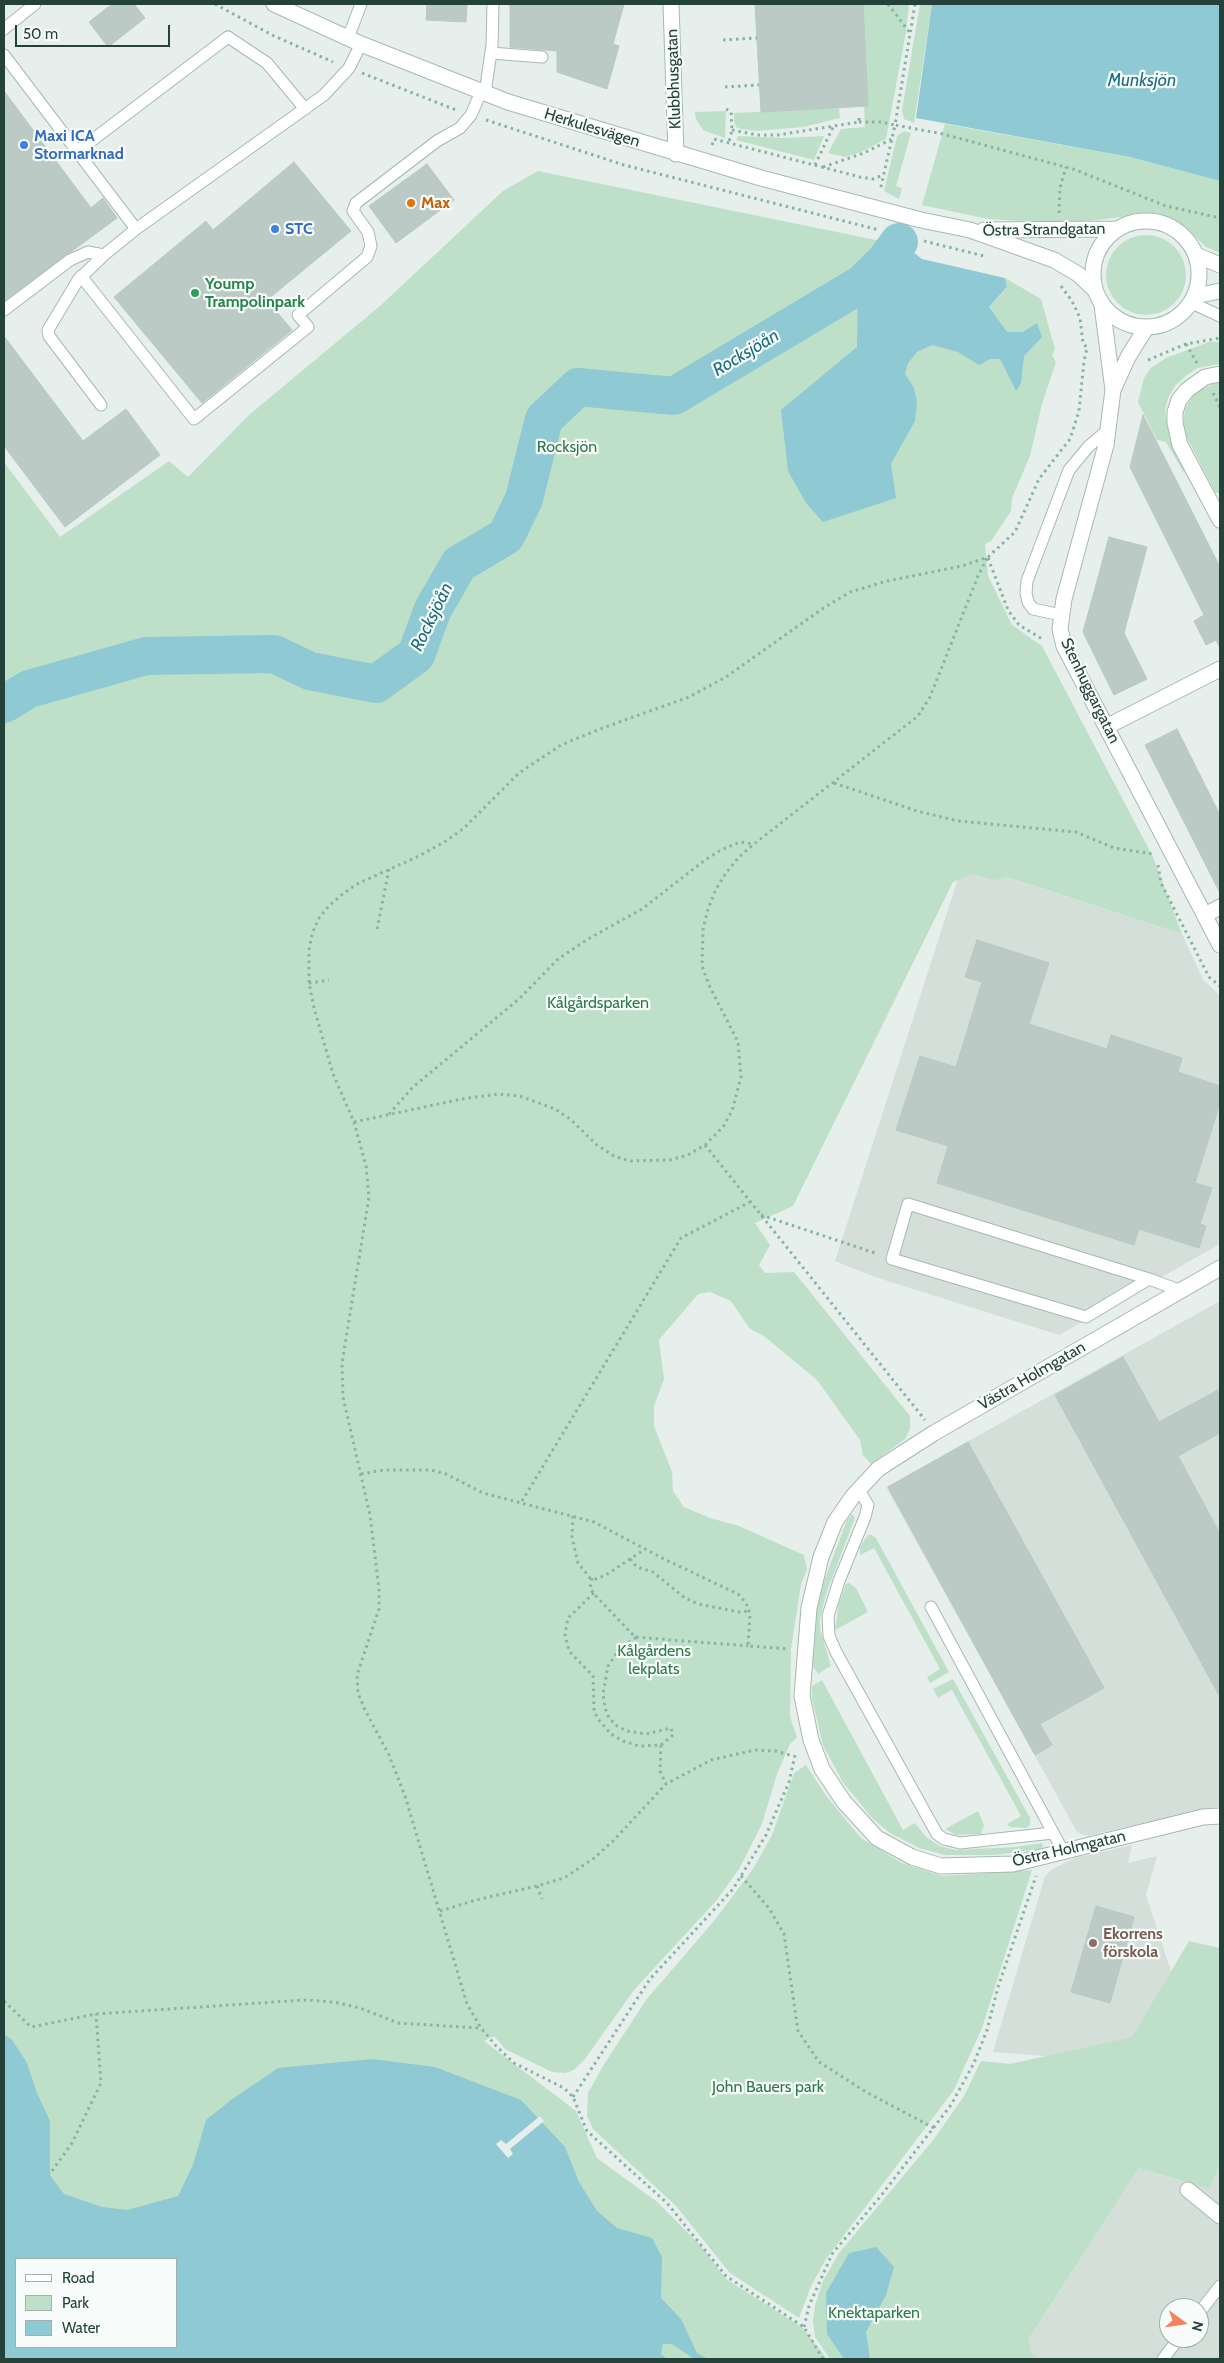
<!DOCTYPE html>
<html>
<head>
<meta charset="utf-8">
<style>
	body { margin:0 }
	#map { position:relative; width:1224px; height:2363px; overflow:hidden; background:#e6efeb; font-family:Cabin,sans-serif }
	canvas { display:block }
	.frame { position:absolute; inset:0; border:5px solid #24423a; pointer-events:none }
	.legend { position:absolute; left:15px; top:2258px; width:162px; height:90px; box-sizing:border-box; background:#f7fbf9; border:1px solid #a3b1ad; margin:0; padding:6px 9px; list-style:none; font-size:15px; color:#24423a }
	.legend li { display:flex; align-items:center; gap:10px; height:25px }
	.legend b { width:25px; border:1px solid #a3b1ad }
	.north { position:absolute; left:1159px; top:2298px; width:50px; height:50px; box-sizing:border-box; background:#f7fbf9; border:1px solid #a3b1ad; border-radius:50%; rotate:104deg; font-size:14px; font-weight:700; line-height:20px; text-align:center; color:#24423a }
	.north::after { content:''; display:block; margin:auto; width:18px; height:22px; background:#f4845f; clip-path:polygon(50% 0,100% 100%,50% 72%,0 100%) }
	.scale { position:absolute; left:15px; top:25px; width:155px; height:22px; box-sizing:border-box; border:2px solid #24423a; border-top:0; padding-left:6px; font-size:15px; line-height:18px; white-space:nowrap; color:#24423a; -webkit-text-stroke:4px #f7fbf9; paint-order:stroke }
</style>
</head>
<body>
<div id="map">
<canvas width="1224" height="2363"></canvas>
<div class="frame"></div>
<ul class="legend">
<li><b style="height:6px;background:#fff"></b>Road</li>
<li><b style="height:14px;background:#bfe0c8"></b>Park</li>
<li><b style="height:14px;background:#8ec9d4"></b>Water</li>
</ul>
<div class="north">N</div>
<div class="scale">50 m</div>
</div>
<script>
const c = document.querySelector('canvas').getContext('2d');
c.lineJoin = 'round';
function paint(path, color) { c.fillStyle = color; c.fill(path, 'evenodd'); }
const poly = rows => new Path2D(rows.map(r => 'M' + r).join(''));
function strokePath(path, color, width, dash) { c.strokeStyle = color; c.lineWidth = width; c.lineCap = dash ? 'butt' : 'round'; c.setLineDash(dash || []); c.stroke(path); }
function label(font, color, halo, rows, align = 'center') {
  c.font = font + ' Cabin,sans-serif'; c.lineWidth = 4.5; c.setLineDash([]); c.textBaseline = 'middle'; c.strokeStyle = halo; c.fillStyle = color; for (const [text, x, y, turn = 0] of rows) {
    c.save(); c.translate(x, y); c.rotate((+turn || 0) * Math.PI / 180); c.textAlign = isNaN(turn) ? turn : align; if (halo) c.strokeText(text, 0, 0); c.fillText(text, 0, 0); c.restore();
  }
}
paint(poly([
	[963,863,1182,934,1203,979,1220,996,1220,1244,1059,1335,875,1277,835,1261],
	[1220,1301,1220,1806,1087,1836,1077,1832,886,1487],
	[1132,1845,1128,1863,1157,1856,1146,1895,1171,1971,1124,2062,993,2052,1045,1876,1053,1869,1075,1858],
	[1220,2163,1220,2359,1016,2359,1139,2168,1210,2189],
	[1169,2308,1199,2308,1199,2338,1169,2338]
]), '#d4dfda');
paint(poly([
	[863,4,909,4,906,32,886,139,861,152,845,157,828,153,841,129,865,127,864,106,868,106],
	[920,4,932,4,914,123,904,119,902,110],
	[839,108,840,118,803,127,757,131,741,129,736,127,734,122,734,113],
	[726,111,725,138,703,130,696,119,695,112],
	[945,124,1130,157,1220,181,1220,253,1206,247,1185,227,1167,217,1154,213,1088,221,1035,222,988,219,922,205],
	[904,131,911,133,896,186,902,188,899,199,884,191,897,136],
	[738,136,783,138,824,136,814,160,736,140],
	[538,171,881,241,858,278,858,284,997,319,989,307,1007,288,1005,278,1041,299,1055,349,1052,355,1056,362,1042,404,1030,456,1012,498,1011,511,991,541,985,544,988,576,1012,625,1042,646,1153,857,1182,934,1007,877,994,880,973,874,953,882,793,1206,755,1223,770,1245,759,1265,765,1273,794,1272,910,1416,910,1429,905,1439,871,1464,863,1455,860,1440,817,1380,764,1336,749,1328,731,1301,710,1292,698,1294,659,1340,664,1379,654,1406,654,1426,672,1472,673,1491,684,1507,710,1518,739,1526,804,1555,807,1570,801,1584,791,1649,790,1717,797,1737,790,1744,777,1774,762,1824,739,1869,716,1901,634,1990,585,2059,574,2070,565,2073,552,2072,505,2049,494,2036,484,2041,576,2111,597,2158,656,2201,701,2246,726,2279,802,2327,827,2359,4,2359,4,462,60,537,169,461,188,477,249,415,380,306,503,191],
	[16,2259,176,2259,176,2347,16,2347],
	'1106 275a40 40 0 1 1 80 0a40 40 0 1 1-80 0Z',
	[1209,342,1220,342,1220,364,1198,368,1187,375,1175,386,1168,398,1165,411,1169,433,1185,465,1184,473,1166,442,1157,440,1138,402,1144,378,1151,368,1166,358],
	[1214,383,1220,383,1220,494,1215,492,1185,434,1183,425,1185,409,1192,395],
	[852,1514,855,1518,826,1594,820,1618,820,1629,831,1666,818,1674,812,1665,813,1623,823,1584,847,1520],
	[868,1535,872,1535,876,1538,949,1672,930,1683,927,1677,940,1669,874,1548,860,1555,860,1547],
	[849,1583,856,1588,868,1612,835,1630,839,1603,846,1584],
	[953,1679,1030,1818,1030,1825,1026,1828,1010,1827,1007,1824,1021,1816,952,1690,938,1698,933,1689],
	[822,1680,903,1830,915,1823,926,1837,940,1846,955,1850,1015,1847,1042,1843,1043,1846,1040,1849,995,1855,945,1855,919,1848,890,1833,872,1818,842,1781,823,1745,812,1699,812,1686],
	[806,1765,827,1797,861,1838,902,1863,943,1876,1032,1870,982,2028,954,2090,826,2259,811,2286,799,2318,730,2273,676,2206,593,2129,587,2116,588,2093,603,2066,646,2000,714,1921,753,1869,772,1835,794,1773],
	[978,1811,984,1825,981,1834,956,1835,945,1829],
	[1189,1941,1220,1948,1220,2163,1210,2189,1139,2168,1028,2340,1031,2352,1039,2359,830,2359,815,2337,813,2321,815,2305,823,2281,839,2253,934,2139,964,2096,981,2061,1010,2064,1132,2037]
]), '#bfe0c8');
paint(poly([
	[932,4,1220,4,1220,181,1130,157,916,118],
	[881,238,911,245,909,249,922,259,1005,278,1007,287,989,307,1007,332,1023,332,1037,323,1042,337,1024,356,1021,383,1016,391,1000,359,990,359,979,365,958,352,932,345,917,352,908,363,905,374,914,388,917,402,915,421,891,464,896,498,823,522,806,503,788,471,781,410,857,347,858,278],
	[4,2034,12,2040,27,2063,37,2093,50,2121,50,2175,64,2194,102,2207,127,2210,178,2196,193,2165,206,2120,231,2100,278,2068,372,2059,435,2067,521,2100,565,2147,579,2182,597,2211,617,2228,652,2238,662,2257,661,2298,681,2319,697,2353,708,2359,694,2359,672,2344,663,2344,661,2354,667,2359,4,2359],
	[16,2259,176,2259,176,2347,16,2347],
	[876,2247,894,2267,886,2295,866,2332,870,2359,844,2359,827,2334,826,2293,849,2253]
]), '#8ec9d4');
paint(poly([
	[540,2116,544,2121,510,2149,513,2154,508,2158,496,2144,501,2140,506,2144]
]), '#e6efeb');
strokePath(poly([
	[4,704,29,689,146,656,274,654,310,671,376,684,416,655,433,609,459,564,506,536,524,499,544,419,578,387,674,396,863,283,885,261,899,242]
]), '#8ec9d4', 38);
const building = poly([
	[112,4,134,4,145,18,108,47,89,22,112,4],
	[427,4,467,4,466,22,426,20,427,4],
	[510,4,624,4,613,44,619,46,607,89,557,72,557,51,510,47,510,4],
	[755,4,863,4,868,106,761,112,755,4],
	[4,91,91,208,103,198,117,218,4,301,4,91],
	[294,162,351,231,267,300,292,330,202,403,114,297,206,221,213,230,294,162],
	[427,164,454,200,396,243,369,206,427,164],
	[4,336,83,441,126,409,160,455,65,527,4,446,4,336],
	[1143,415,1220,567,1220,648,1216,640,1206,645,1194,621,1204,615,1130,467,1143,415],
	[1109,537,1147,547,1124,633,1147,679,1114,695,1083,632,1109,537],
	[1177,729,1220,815,1220,893,1145,745,1177,729],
	[977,940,1049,963,1029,1024,1107,1049,1111,1035,1182,1058,1178,1072,1220,1086,1220,1103,1195,1183,1212,1188,1200,1224,1206,1226,1199,1248,1139,1229,1134,1245,937,1183,948,1146,896,1130,920,1056,956,1067,982,982,965,977,977,940],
	[1123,1357,1159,1422,1220,1389,1220,1433,1178,1456,1220,1534,1220,1697,1055,1395,1123,1357],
	[968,1442,1104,1688,1040,1724,1052,1745,1035,1755,888,1487,968,1442],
	[1096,1906,1134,1917,1110,2003,1071,1992,1096,1906]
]);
paint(building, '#bbcac4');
strokePath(building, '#b8c9c2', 1);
const lane = poly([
	[4,29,35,4],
	[348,38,361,4],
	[491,53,542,57],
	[4,55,136,229,324,95,349,68,361,44],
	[485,93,492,45,493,4],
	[78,151,228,37,267,63,305,109],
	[81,276,194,419,308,327,298,315,367,257,371,246,368,232,353,211,356,203,437,141,460,128,471,115,481,92],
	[1192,303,1220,316],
	[4,310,70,260,88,252,104,255,136,229],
	[101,405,49,336,48,330,78,280,104,255],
	[1061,615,1033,609,1028,602,1026,593,1027,581,1069,470,1089,446,1108,430],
	[1149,1279,1086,1317,892,1259,908,1204,1149,1279,1179,1290],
	[859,1490,868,1505,865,1517,839,1581,828,1616,829,1636,836,1652,937,1834,944,1839,960,1843,1053,1833],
	[931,1607,1063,1851],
	[1199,2313,1220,2286],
	[1163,2359,1179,2338]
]);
const street = poly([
	[671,4,676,154],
	[1102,305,1113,390,1106,445,1064,599,1060,629,1064,646,1220,945],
	[1220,374,1205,377,1187,390,1179,400,1175,412,1175,423,1180,445,1220,520],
	[1113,390,1128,357,1146,328],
	[1106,727,1220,669],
	[1205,915,1220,907],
	[1220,1268,934,1433,878,1469,853,1496,835,1522,821,1557,809,1608,802,1696,811,1740,822,1769,844,1802,877,1838,912,1857,941,1866,1013,1864,1203,1817,1220,1816],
	[1188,2190,1220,2216]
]);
const secondary = poly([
	[274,4,361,44,508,102,761,178,921,220,970,230,1054,260,1078,274,1095,290],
	'1093 274a53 53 0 1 1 106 0a53 53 0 1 1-106 0Z',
	[984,230,1117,229],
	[1196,255,1220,265],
	[1195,296,1220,291]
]);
strokePath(lane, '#a8b8b2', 13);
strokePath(street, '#a8b8b2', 17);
strokePath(secondary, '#a4bbb3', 17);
strokePath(poly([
	[215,4,272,35,333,62],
	[888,4,910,33],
	[915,4,895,125,943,134,1073,169,1166,206,1220,218],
	[723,40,757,38],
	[362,73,456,110],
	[725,87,759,85],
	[726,109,731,112,732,130,729,142],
	[486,120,624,165,879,230],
	[859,122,881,122,895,125,880,191],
	[732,130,757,135,778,135,859,122,859,116],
	[712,145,714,139,860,177,873,179,883,175],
	[815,165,834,125],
	[823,167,864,153,892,139],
	[1059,213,1060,188,1066,167],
	[924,241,984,256],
	[1061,286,1072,301,1080,318,1083,343,1088,349],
	[1186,344,1197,363],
	[1148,360,1186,344,1220,338],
	[1213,393,1220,407],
	[988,558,1008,610,1019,625,1044,640],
	[834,783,917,811,958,821,1076,832,1114,848,1153,854],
	[1158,865,1161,883,1209,977,1220,986],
	[377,929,389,869],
	[309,983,329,980],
	[389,1114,413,1087,519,999,558,959,588,939,642,909,705,860,721,850,740,842,754,844],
	[354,1122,462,1099,498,1094,520,1096,555,1109,570,1119,597,1145,614,1156,630,1161,670,1160,688,1155,705,1145,723,1127,732,1111,741,1077,738,1042,709,985,702,966,703,929,708,909,716,889,726,873,738,858,754,844,918,716,930,697,978,576,987,558],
	[705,1145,925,1420],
	[761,1215,878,1254],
	[361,1474,384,1470,431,1470,446,1474,483,1493,594,1522,664,1559,738,1594,746,1603,750,1614,748,1646,789,1649],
	[522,1501,681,1238,750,1202],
	[573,1516,572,1537,578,1563,590,1578,596,1579,606,1575,645,1549],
	[630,1559,637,1567,653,1572,685,1598,698,1604,739,1612,749,1611],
	[592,1578,590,1588,594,1594,635,1637,748,1646],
	[594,1593,568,1618,565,1634,569,1651,593,1676,594,1711,598,1719,611,1734,623,1741,639,1746,661,1745,673,1735,671,1728,646,1734,627,1731,617,1726,609,1718,605,1708,603,1694,608,1666,620,1648,637,1637],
	[661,1745,660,1771,666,1784],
	[741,1876,769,1908,784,1934,798,2031,819,2062,866,2092,934,2128],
	[537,1886,542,1899],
	[440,1911,476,1900,537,1886,564,1878,593,1859,613,1841,666,1784,711,1760,755,1750,775,1751,794,1756],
	[4,2001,31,2027,96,2014,304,2000,334,2002,360,2008,398,2023,480,2028],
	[573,2097,650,1979,733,1889,766,1835,789,1782,796,1751],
	[52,2171,72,2143,101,2083,96,2014],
	[804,2327,809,2306,832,2254,880,2197,951,2105,974,2063,987,2030,998,1987,1036,1876],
	[823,2359,804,2327,726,2276,667,2203,587,2131,573,2097,564,2088,514,2063,497,2047,481,2028,467,2004,405,1796,389,1755,365,1710,358,1693,357,1675,379,1609,379,1589,370,1515,343,1397,342,1363,369,1197,366,1166,354,1122,333,1074,314,1008,309,983,309,950,312,934,319,918,329,906,344,893,357,884,419,856,446,841,463,829,519,773,561,745,600,729,689,697,726,677,822,609,850,592,887,581,962,566,988,557,1015,532,1039,479,1070,439,1079,411,1084,361,1087,348]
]), '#86b3a5', 3, [2.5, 4]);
strokePath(lane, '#fff', 11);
strokePath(street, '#fff', 15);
strokePath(secondary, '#fff', 15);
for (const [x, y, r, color] of [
	[24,145,5,"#3f7fe0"],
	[411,203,5,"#e8710a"],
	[275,229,5,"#3f7fe0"],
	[195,293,5,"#2e9e5b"],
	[1093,1943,5,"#8d6e63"]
]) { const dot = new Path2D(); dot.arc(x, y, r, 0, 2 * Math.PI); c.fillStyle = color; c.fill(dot); strokePath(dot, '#f7fbf9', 2); }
label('16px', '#24423a', '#f7fbf9', [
	["Klubbhusgatan",674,79,-92],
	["Herkulesvägen",592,128,17],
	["Östra Strandgatan",1044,230,-1],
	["Stenhuggargatan",1090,691,64],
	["Västra Holmgatan",1032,1376,-30],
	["Östra Holmgatan",1069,1849,-13]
]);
label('bold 16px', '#366cbe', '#f7fbf9', [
	["Maxi ICA",34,136],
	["Stormarknad",34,154],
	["STC",285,229]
], 'left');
label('bold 16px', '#c56008', '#f7fbf9', [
	["Max",421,203]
], 'left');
label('bold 16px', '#27864d', '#f7fbf9', [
	["Yoump",205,284],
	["Trampolinpark",205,302]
], 'left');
label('16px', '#2d7a4b', '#f7fbf9', [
	["Rocksjön",567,447],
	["Kålgårdsparken",598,1003],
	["Kålgårdens",654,1651],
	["lekplats",654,1669],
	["John Bauers park",768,2087],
	["Knektaparken",874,2313]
]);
label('bold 16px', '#785e54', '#f7fbf9', [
	["Ekorrens",1103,1934],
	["förskola",1103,1952]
], 'left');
label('italic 18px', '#1c6f80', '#f7fbf9', [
	["Munksjön",1142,81],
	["Rocksjöån",746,353,-31],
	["Rocksjöån",432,617,-64]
]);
</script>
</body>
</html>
